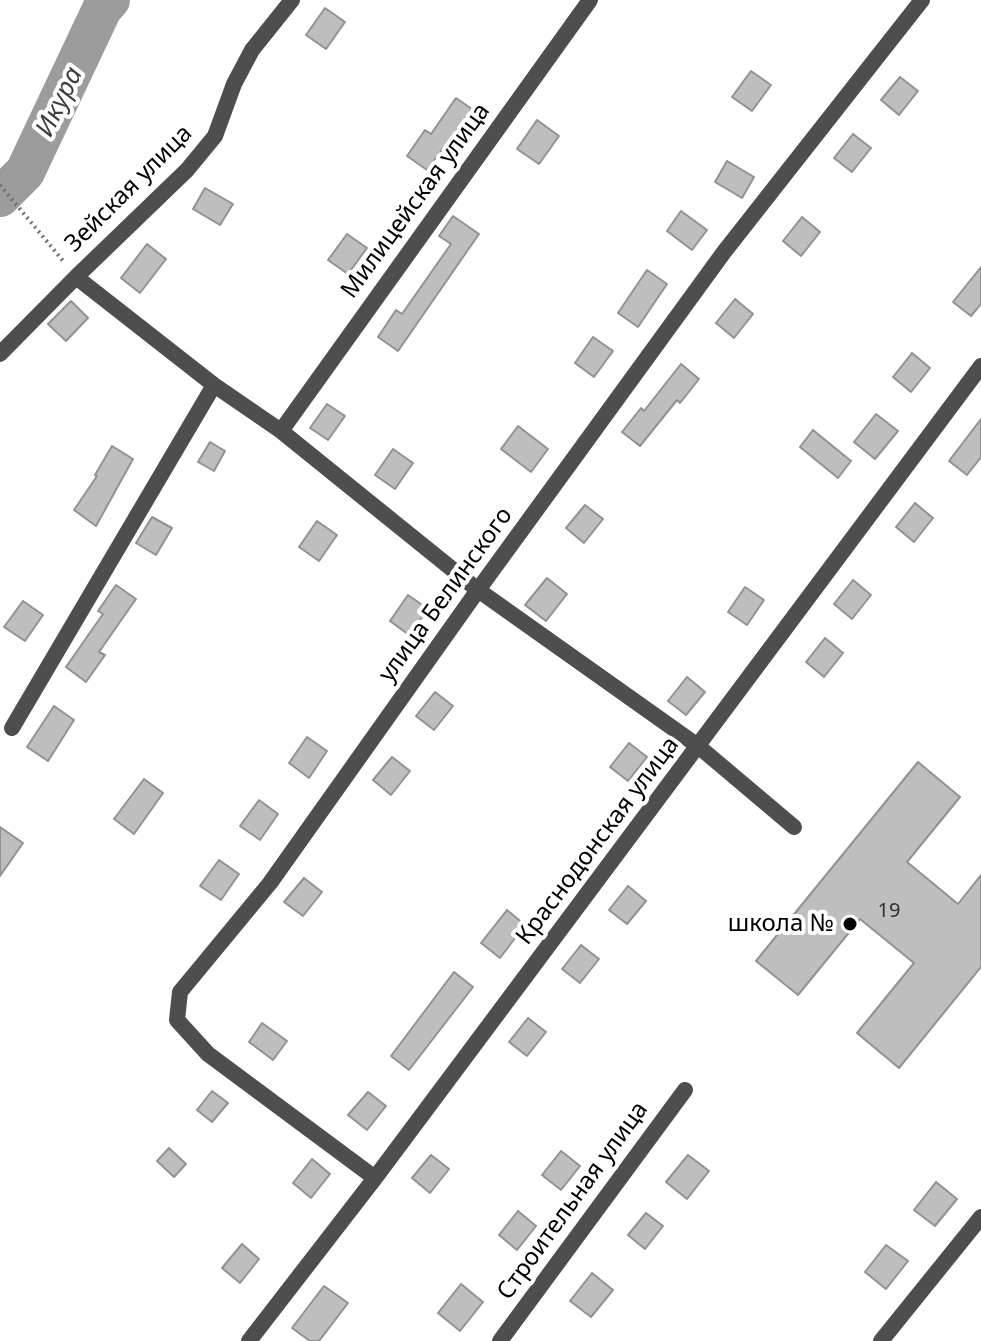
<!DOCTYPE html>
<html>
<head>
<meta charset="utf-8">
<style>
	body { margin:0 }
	canvas { display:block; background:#fff }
</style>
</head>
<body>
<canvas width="981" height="1341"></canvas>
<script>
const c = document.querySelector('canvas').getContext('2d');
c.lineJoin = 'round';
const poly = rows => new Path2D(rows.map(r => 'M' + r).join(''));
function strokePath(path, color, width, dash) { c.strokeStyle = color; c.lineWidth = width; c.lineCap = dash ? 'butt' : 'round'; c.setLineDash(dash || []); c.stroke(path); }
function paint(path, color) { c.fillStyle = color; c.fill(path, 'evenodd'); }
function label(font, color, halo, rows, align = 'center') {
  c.font = font + ' "Noto Sans",sans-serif'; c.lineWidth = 8; c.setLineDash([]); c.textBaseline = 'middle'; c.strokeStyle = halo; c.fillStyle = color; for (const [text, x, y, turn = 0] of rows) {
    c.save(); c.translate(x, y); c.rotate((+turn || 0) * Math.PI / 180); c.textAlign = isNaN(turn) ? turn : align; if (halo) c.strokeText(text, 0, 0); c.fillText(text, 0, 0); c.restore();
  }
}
strokePath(poly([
	[0,197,25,172,102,9,110,0]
]), '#9c9c9c', 40);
const building = poly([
	[325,8,345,22,326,49,306,35,325,8],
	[751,71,771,85,752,111,732,97,751,71],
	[900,77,918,91,899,115,881,100,900,77],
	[456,98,472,109,427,170,407,156,425,130,431,134,456,98],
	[537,120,559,136,539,164,517,149,537,120],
	[853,134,871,148,852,172,834,158,853,134],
	[727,161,754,177,742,198,715,182,727,161],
	[205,188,233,204,220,225,193,209,205,188],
	[681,211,707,230,692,250,667,231,681,211],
	[453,216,479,234,398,351,378,337,396,310,402,314,451,244,439,236,453,216],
	[802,217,820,232,801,256,783,241,802,217],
	[347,234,367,248,348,274,328,260,347,234],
	[147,244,166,259,140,293,121,278,147,244],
	[981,267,981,304,971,316,953,302,981,267],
	[647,270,667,284,638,327,618,313,647,270],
	[735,299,753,314,734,338,716,323,735,299],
	[71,301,88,318,66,341,48,324,71,301],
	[593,337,613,351,594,377,575,363,593,337],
	[912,353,930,368,911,392,893,377,912,353],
	[681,364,699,379,680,403,677,400,640,446,622,432,641,408,644,411,681,364],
	[327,404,345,416,328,440,310,428,327,404],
	[876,414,898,431,875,459,854,442,876,414],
	[981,419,981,457,967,475,949,461,981,419],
	[518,426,548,449,531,472,501,449,518,426],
	[813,430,851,461,838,478,800,447,813,430],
	[210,442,225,451,214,471,198,462,210,442],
	[112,446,133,459,96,526,74,510,97,476,95,475,112,446],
	[393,449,413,463,395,489,375,475,393,449],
	[915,503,933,518,914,542,896,527,915,503],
	[585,505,603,519,584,543,566,528,585,505],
	[152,517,172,528,156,555,136,543,152,517],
	[317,521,337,535,319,561,299,547,317,521],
	[547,578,567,594,546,621,525,605,547,578],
	[853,580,871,595,852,619,834,604,853,580],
	[116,585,136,599,99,652,105,655,86,682,66,667,103,614,98,611,116,585],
	[745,587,764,600,747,625,728,612,745,587],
	[408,595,428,609,409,635,390,621,408,595],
	[23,601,43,615,25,641,4,627,23,601],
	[825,638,843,653,824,677,806,662,825,638],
	[687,677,705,692,686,715,668,701,687,677],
	[435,692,453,706,434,730,416,716,435,692],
	[54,706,74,720,48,761,27,747,54,706],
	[307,737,327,751,309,778,289,763,307,737],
	[629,743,647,757,628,781,610,767,629,743],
	[392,757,410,771,391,795,373,780,392,757],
	[918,762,960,797,907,862,958,904,981,875,981,967,899,1068,857,1033,914,963,860,919,798,995,756,961,918,762],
	[144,779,163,793,134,834,114,819,144,779],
	[259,800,278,814,260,840,240,826,259,800],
	[0,827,23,843,0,876,0,827],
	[219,860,239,874,221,900,200,886,219,860],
	[304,878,322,892,303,916,284,902,304,878],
	[628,886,646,901,627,924,609,910,628,886],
	[507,910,525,925,500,958,481,943,507,910],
	[581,945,599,959,580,983,562,969,581,945],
	[454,972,473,987,409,1070,391,1056,454,972],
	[528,1018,546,1032,527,1056,509,1042,528,1018],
	[262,1023,287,1041,273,1060,249,1042,262,1023],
	[212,1091,228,1103,212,1122,197,1110,212,1091],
	[368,1092,386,1106,367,1130,348,1115,368,1092],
	[169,1148,186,1164,174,1177,157,1161,169,1148],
	[561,1151,580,1166,561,1190,542,1175,561,1151],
	[431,1155,449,1169,430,1193,412,1178,431,1155],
	[688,1155,709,1171,687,1199,666,1182,688,1155],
	[312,1159,330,1174,311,1198,293,1183,312,1159],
	[936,1182,957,1199,935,1226,914,1210,936,1182],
	[518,1211,536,1226,517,1250,499,1235,518,1211],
	[646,1213,663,1226,645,1249,628,1235,646,1213],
	[242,1244,259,1259,240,1283,222,1268,242,1244],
	[886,1245,908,1261,886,1289,865,1272,886,1245],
	[592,1273,613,1290,591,1317,570,1301,592,1273],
	[461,1284,483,1302,460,1331,438,1313,461,1284],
	[324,1286,348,1303,319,1341,310,1341,292,1328,324,1286]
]);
paint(building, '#bebebe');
strokePath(building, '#929292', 2);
strokePath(poly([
	[0,185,64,262]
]), '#707070', 4, [2, 4]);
strokePath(poly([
	[76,277,214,385,281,431,478,590,698,746,794,827],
	[0,354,76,277,187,170,215,136,234,84,252,50,292,0],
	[281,431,590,0],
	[12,728,214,385],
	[375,1178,208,1054,177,1020,180,992,270,883,478,590,724,252,922,0],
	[249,1341,375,1178,981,366],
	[500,1341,685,1090],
	[881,1341,981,1217]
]), '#4e4e4e', 16);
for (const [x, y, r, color] of [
	[850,924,8,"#000"]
]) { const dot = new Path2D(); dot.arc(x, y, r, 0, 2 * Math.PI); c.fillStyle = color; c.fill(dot); strokePath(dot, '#fff', 3); }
label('20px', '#303030', null, [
	["19",889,911]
]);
label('24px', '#000', '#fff', [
	["Зейская улица",129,189,-45],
	["Милицейская улица",416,201,-54],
	["улица Белинского",446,595,-54],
	["Краснодонская улица",598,841,-53],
	["Строительная улица",573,1201,-54]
]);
label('24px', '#000', '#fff', [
	["школа №",834,924]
], 'right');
label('italic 26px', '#3d3d3d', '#fff', [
	["Икура",60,102,-64]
]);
</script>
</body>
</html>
